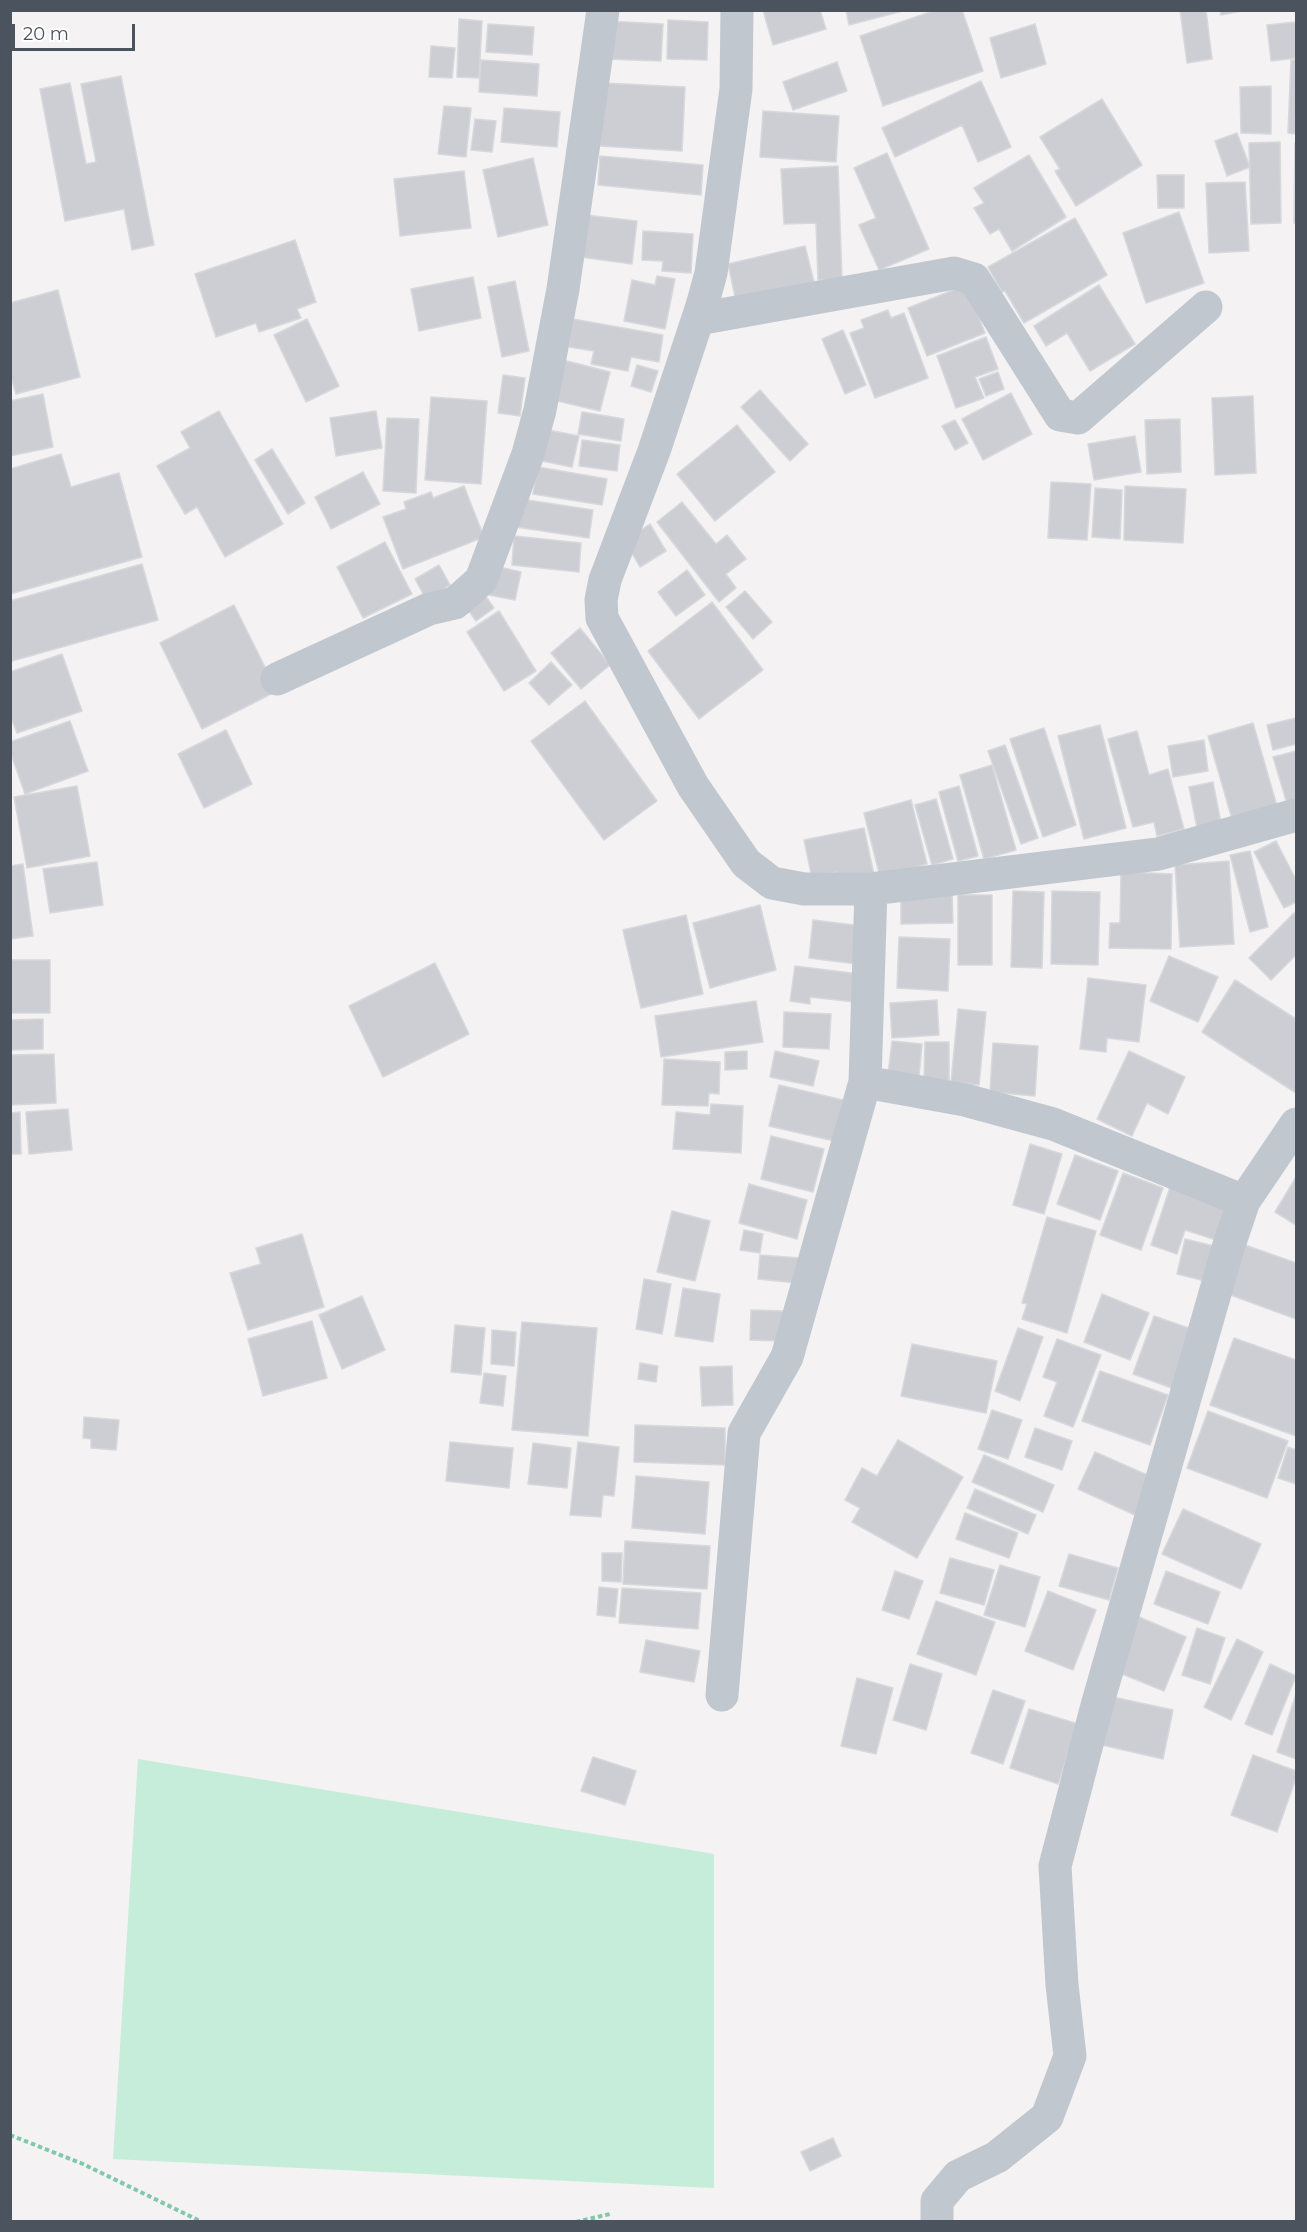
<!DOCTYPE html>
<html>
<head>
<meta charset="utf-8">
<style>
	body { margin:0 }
	#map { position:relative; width:1307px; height:2232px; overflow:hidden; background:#f4f2f2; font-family:Montserrat,sans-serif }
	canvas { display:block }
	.frame { position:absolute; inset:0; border:12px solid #4b535e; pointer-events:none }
	.scale { position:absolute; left:12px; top:24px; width:123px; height:27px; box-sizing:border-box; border:3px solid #4b535e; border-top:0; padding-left:8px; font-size:18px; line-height:21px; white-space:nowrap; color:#4b535e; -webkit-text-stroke:4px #fff; paint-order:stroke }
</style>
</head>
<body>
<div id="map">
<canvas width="1307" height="2232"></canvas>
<div class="frame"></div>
<div class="scale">20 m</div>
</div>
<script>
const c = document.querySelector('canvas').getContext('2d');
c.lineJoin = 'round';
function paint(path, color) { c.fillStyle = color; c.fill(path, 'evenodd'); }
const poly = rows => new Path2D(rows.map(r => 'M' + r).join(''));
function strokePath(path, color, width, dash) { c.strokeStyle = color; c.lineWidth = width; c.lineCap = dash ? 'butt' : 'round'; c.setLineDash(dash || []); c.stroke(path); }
paint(poly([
	[138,1759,714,1854,714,2188,113,2159]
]), '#c5edd9');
const building = poly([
	[763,10,820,10,826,29,773,45,763,10],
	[846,10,907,10,849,25,846,10],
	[936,10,962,10,983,71,883,106,860,36,936,10],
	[1180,10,1206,10,1212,59,1187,63,1180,10],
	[1220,10,1247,10,1221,15,1220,10],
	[459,19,482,21,479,78,457,77,459,19],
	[668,20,708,22,707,60,667,59,668,20],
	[607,21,663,24,661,61,605,59,607,21],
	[1296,22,1296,58,1271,61,1267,25,1296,22],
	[488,24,534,27,532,55,486,52,488,24],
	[1035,24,1046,64,1001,78,990,38,1035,24],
	[431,46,455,48,452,78,429,77,431,46],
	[481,60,539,64,537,96,479,92,481,60],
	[1291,60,1296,60,1296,134,1288,133,1291,60],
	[837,62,847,91,793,110,783,82,837,62],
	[121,76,154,245,132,250,124,209,65,221,40,89,70,83,86,164,96,162,81,84,121,76],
	[981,81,1011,147,978,162,962,125,895,157,882,128,981,81],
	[603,83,685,87,682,151,600,146,603,83],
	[1271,86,1271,134,1241,133,1240,87,1271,86],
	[1102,99,1142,165,1076,206,1055,171,1060,169,1040,137,1102,99],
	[444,106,471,108,466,157,438,154,444,106],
	[504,108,560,112,557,147,501,142,504,108],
	[763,111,839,116,836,162,760,157,763,111],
	[475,119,496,121,492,152,471,150,475,119],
	[1237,133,1250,167,1227,176,1215,141,1237,133],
	[1280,142,1281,223,1251,224,1249,143,1280,142],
	[1295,143,1296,143,1296,223,1294,223,1295,143],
	[887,153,929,249,879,270,859,225,876,218,854,168,887,153],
	[1029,155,1066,217,1012,251,999,229,990,234,974,208,984,203,974,188,1029,155],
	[600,156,703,165,701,195,598,185,600,156],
	[533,158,548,225,498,237,483,170,533,158],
	[838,166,842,279,818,280,816,223,784,224,781,169,838,166],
	[464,171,471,228,400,236,394,179,464,171],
	[1157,175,1184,175,1184,208,1158,208,1157,175],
	[1245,182,1249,251,1209,253,1206,183,1245,182],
	[1179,212,1204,283,1146,303,1123,233,1179,212],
	[585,215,637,221,632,264,580,257,585,215],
	[1075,218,1107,275,1024,323,1005,291,1002,292,988,267,1075,218],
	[643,231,693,234,691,273,662,271,663,261,642,260,643,231],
	[295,240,316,302,297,309,301,318,259,332,256,323,216,337,195,274,295,240],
	[805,246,814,282,736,301,728,264,805,246],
	[657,276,675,279,665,329,624,321,632,280,655,285,657,276],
	[473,277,481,318,419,331,411,289,473,277],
	[515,281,529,351,502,357,488,287,515,281],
	[966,285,985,333,927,356,908,308,966,285],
	[1099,285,1135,344,1090,371,1067,333,1046,346,1034,326,1099,285],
	[58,290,80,377,16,394,10,373,10,303,58,290],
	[888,310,891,318,904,313,928,378,875,398,850,333,864,328,861,320,888,310],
	[307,319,339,386,306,402,274,335,307,319],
	[573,319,663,335,659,362,631,357,628,371,591,364,594,351,569,347,573,319],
	[843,330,866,385,845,394,822,339,843,330],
	[986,337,998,369,975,377,984,398,956,408,937,356,986,337],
	[559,359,610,372,600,411,549,399,559,359],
	[637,365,658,371,651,392,631,386,637,365],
	[998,372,1004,389,986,396,979,379,998,372],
	[503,375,525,378,520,416,498,413,503,375],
	[760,390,808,444,790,461,741,407,760,390],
	[1011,393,1032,434,983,460,962,419,1011,393],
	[43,394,53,447,10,456,10,401,43,394],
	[1253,396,1256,473,1215,475,1212,398,1253,396],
	[431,397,487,401,481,484,425,480,431,397],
	[219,411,283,524,225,557,197,507,185,514,157,466,190,448,181,432,219,411],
	[376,411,382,448,336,456,330,418,376,411],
	[582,412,624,419,621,441,578,434,582,412],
	[387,418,419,419,416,493,383,491,387,418],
	[1180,419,1181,472,1147,474,1145,420,1180,419],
	[955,420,968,443,955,450,942,426,955,420],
	[737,425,775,472,715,521,677,474,737,425],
	[548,430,579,436,572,467,542,461,548,430],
	[1135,436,1141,472,1094,480,1088,444,1135,436],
	[582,440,620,445,617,471,579,466,582,440],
	[272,449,305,503,288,514,255,460,272,449],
	[61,454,71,487,119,473,142,557,10,594,10,469,61,454],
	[538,467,607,479,602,505,533,494,538,467],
	[363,472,380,504,331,529,315,497,363,472],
	[1051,482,1091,484,1087,540,1048,538,1051,482],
	[464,486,484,537,403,569,383,517,406,509,404,502,431,492,433,498,464,486],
	[1125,486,1186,489,1183,543,1124,540,1125,486],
	[1095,488,1122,490,1120,539,1092,537,1095,488],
	[521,499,593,510,589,538,516,527,521,499],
	[682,502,716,544,727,535,746,559,726,574,736,588,719,602,657,522,682,502],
	[650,524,666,551,640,567,625,541,650,524],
	[514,536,581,543,579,572,512,565,514,536],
	[385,542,412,594,363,618,337,567,385,542],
	[142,564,158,620,12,661,10,601,142,564],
	[439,565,450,585,426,599,415,579,439,565],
	[495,566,521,572,515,600,489,595,495,566],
	[687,570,705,595,676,616,658,592,687,570],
	[745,591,772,622,753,639,726,607,745,591],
	[484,594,494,608,476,621,466,607,484,594],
	[712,602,763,670,699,719,648,651,712,602],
	[234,605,277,691,202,729,160,643,234,605],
	[499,611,536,671,504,691,467,632,499,611],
	[580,628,610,665,581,689,551,653,580,628],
	[62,654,82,711,17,733,10,715,10,672,62,654],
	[551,662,572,685,549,705,529,683,551,662],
	[585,701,657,801,604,840,531,741,585,701],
	[1296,718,1296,744,1273,750,1267,725,1296,718],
	[70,721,88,771,25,794,10,751,10,742,70,721],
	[1253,723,1277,806,1232,819,1208,736,1253,723],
	[1100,725,1126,828,1084,839,1058,736,1100,725],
	[1044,728,1076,825,1043,837,1010,739,1044,728],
	[226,730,252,784,204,808,178,754,226,730],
	[1137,731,1149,775,1168,769,1184,829,1157,836,1154,822,1133,827,1108,739,1137,731],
	[1204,740,1208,771,1173,777,1168,746,1204,740],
	[1005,745,1038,838,1021,844,988,751,1005,745],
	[1296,751,1296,804,1288,807,1273,757,1296,751],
	[992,765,1016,850,984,859,960,775,992,765],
	[1213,782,1221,823,1197,828,1189,787,1213,782],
	[77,786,90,856,27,868,14,797,77,786],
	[959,786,978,856,958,861,939,792,959,786],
	[936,799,953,859,932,865,915,805,936,799],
	[911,800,927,864,880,877,864,813,911,800],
	[864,828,875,879,839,886,836,872,812,878,804,840,864,828],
	[1276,841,1296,880,1296,902,1284,908,1254,852,1276,841],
	[1250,851,1268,927,1250,932,1230,855,1250,851],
	[1229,861,1234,944,1180,947,1175,865,1229,861],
	[97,862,103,905,50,913,43,869,97,862],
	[23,864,33,936,10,939,10,866,23,864],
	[1121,872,1172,874,1171,949,1109,948,1110,923,1120,923,1121,872],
	[1013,891,1044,892,1042,968,1011,967,1013,891],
	[1052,891,1100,892,1098,965,1051,964,1052,891],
	[952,892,953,923,901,924,901,893,952,892],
	[958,895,992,895,992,965,958,965,958,895],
	[760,905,776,970,710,988,693,923,760,905],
	[1294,913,1296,916,1296,955,1271,980,1249,958,1294,913],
	[686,915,703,994,641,1008,623,930,686,915],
	[813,920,862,926,857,964,809,958,813,920],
	[899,937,950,939,948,991,897,988,899,937],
	[1169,956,1218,977,1198,1022,1150,1001,1169,956],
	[10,960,50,960,50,1013,10,1013,10,960],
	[435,963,469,1034,383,1077,349,1006,435,963],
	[795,966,867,975,864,1003,810,997,810,1004,790,1001,795,966],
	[1088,978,1146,985,1139,1042,1107,1038,1106,1052,1080,1049,1088,978],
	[1235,980,1296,1019,1296,1093,1202,1032,1235,980],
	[937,1000,939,1035,892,1038,890,1003,937,1000],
	[756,1001,763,1042,661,1057,655,1016,756,1001],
	[958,1009,986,1012,979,1085,951,1082,958,1009],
	[784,1012,831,1014,829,1049,783,1047,784,1012],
	[43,1019,43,1049,10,1050,10,1020,43,1019],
	[892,1041,922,1044,919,1077,888,1074,892,1041],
	[925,1042,949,1042,949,1081,924,1080,925,1042],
	[993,1043,1038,1046,1035,1096,990,1092,993,1043],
	[747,1051,747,1069,725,1070,725,1052,747,1051],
	[775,1051,819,1061,813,1086,770,1077,775,1051],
	[1129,1051,1185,1077,1168,1114,1147,1103,1132,1136,1097,1119,1129,1051],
	[54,1054,56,1103,10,1105,10,1055,54,1054],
	[664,1059,720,1062,719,1094,709,1093,708,1106,662,1105,664,1059],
	[779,1085,843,1100,834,1141,769,1126,779,1085],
	[711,1104,743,1106,741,1153,673,1149,676,1112,710,1115,711,1104],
	[68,1109,72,1150,29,1154,26,1112,68,1109],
	[20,1112,21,1154,10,1154,10,1113,20,1112],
	[771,1136,824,1149,813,1192,761,1179,771,1136],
	[1030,1144,1062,1154,1044,1214,1013,1205,1030,1144],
	[1075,1155,1118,1171,1100,1220,1057,1204,1075,1155],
	[1123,1173,1163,1188,1141,1250,1100,1235,1123,1173],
	[1296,1177,1296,1225,1275,1212,1296,1177],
	[749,1184,807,1200,797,1239,739,1223,749,1184],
	[1171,1184,1229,1204,1216,1240,1185,1230,1177,1254,1151,1245,1171,1184],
	[672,1211,710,1221,695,1281,657,1272,672,1211],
	[1047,1217,1096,1231,1067,1333,1022,1319,1027,1304,1022,1303,1047,1217],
	[744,1230,763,1234,760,1253,740,1250,744,1230],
	[302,1234,324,1307,248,1330,230,1273,261,1264,256,1248,302,1234],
	[1185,1239,1218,1247,1209,1282,1177,1274,1185,1239],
	[1245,1245,1296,1263,1296,1319,1228,1294,1245,1245],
	[760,1255,800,1258,798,1283,758,1279,760,1255],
	[644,1279,671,1284,662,1334,636,1329,644,1279],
	[683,1288,720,1294,713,1342,675,1336,683,1288],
	[1102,1294,1149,1313,1130,1360,1084,1342,1102,1294],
	[362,1296,385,1350,342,1369,319,1315,362,1296],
	[751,1310,783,1311,783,1341,750,1340,751,1310],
	[1154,1316,1200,1332,1180,1391,1133,1374,1154,1316],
	[312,1321,327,1378,263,1396,248,1339,312,1321],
	[522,1322,597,1328,588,1436,512,1430,522,1322],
	[455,1325,485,1328,481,1375,451,1372,455,1325],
	[1018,1328,1043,1337,1020,1401,995,1391,1018,1328],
	[492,1330,516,1332,514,1366,491,1364,492,1330],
	[1234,1338,1296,1360,1296,1436,1210,1405,1234,1338],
	[1057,1339,1101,1355,1073,1427,1044,1416,1057,1382,1043,1377,1057,1339],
	[912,1344,997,1361,986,1413,901,1396,912,1344],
	[640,1363,658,1366,656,1382,638,1379,640,1363],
	[732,1366,733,1405,702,1406,700,1367,732,1366],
	[1100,1371,1168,1395,1150,1445,1082,1421,1100,1371],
	[484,1373,506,1376,503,1406,480,1403,484,1373],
	[992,1410,1022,1420,1008,1459,978,1449,992,1410],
	[1208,1411,1288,1441,1267,1498,1187,1468,1208,1411],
	[84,1417,119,1420,116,1450,91,1448,91,1439,83,1438,84,1417],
	[635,1425,725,1428,725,1465,634,1462,635,1425],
	[1035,1428,1072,1441,1062,1470,1025,1457,1035,1428],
	[898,1440,963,1477,917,1558,852,1522,860,1508,845,1500,862,1468,877,1476,898,1440],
	[450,1442,513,1448,509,1488,446,1481,450,1442],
	[578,1442,619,1447,614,1496,603,1495,601,1517,570,1515,578,1442],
	[533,1443,571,1448,567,1488,528,1484,533,1443],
	[1288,1447,1296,1450,1296,1484,1278,1478,1288,1447],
	[1095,1452,1154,1478,1137,1516,1078,1489,1095,1452],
	[984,1455,1054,1485,1043,1512,972,1482,984,1455],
	[636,1476,709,1482,705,1534,632,1528,636,1476],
	[975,1489,1036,1515,1028,1534,967,1508,975,1489],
	[1183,1509,1261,1544,1241,1589,1162,1554,1183,1509],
	[965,1513,1018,1533,1009,1558,956,1539,965,1513],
	[625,1541,710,1546,707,1589,623,1584,625,1541],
	[602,1553,622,1553,621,1582,602,1581,602,1553],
	[1069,1554,1118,1568,1109,1600,1059,1586,1069,1554],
	[950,1558,994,1570,984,1605,940,1593,950,1558],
	[1000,1565,1040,1577,1025,1627,984,1615,1000,1565],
	[895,1571,923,1581,909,1619,882,1610,895,1571],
	[1166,1571,1220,1592,1208,1624,1154,1604,1166,1571],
	[599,1587,618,1589,615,1617,597,1615,599,1587],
	[622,1588,701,1593,698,1629,619,1623,622,1588],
	[1048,1591,1096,1610,1073,1670,1025,1651,1048,1591],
	[936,1601,995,1622,976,1675,917,1654,936,1601],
	[1139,1617,1186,1637,1164,1691,1117,1672,1139,1617],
	[1197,1628,1225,1638,1210,1684,1182,1675,1197,1628],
	[1237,1639,1263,1652,1231,1720,1204,1707,1237,1639],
	[646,1640,700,1651,694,1682,640,1672,646,1640],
	[910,1664,942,1674,926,1730,893,1720,910,1664],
	[1270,1664,1296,1676,1272,1735,1245,1724,1270,1664],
	[857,1678,893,1688,876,1754,841,1746,857,1678],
	[993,1690,1025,1701,1003,1764,971,1753,993,1690],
	[1296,1694,1296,1759,1277,1752,1296,1694],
	[1113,1697,1173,1710,1163,1759,1102,1745,1113,1697],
	[1029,1709,1078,1724,1058,1784,1010,1768,1029,1709],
	[1253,1755,1296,1771,1296,1778,1277,1832,1231,1815,1253,1755],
	[593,1757,636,1771,625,1805,581,1791,593,1757],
	[833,2138,841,2156,810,2171,801,2152,833,2138]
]);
paint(building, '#ccced4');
strokePath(building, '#d6d8dc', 1.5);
strokePath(poly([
	[10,2135,83,2164,202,2222],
	[576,2222,610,2214]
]), '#80c8ac', 4, [4.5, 3]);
strokePath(poly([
	[737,10,736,89,711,273,702,306,654,451,605,580,601,600,602,618,693,786,746,863,772,883,804,889,871,889,1158,854,1296,815],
	[698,319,954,273,974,279,1060,415,1078,418,1206,307],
	[277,679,429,609,455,603,481,580,528,454,540,410,563,289,603,10],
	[865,1082,965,1100,1053,1124,1244,1201],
	[722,1695,744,1433,787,1357,865,1082,871,889],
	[937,2222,937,2201,958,2176,997,2157,1047,2117,1070,2056,1062,1985,1055,1866,1098,1702,1228,1248,1244,1201,1296,1124]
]), '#c1c7cf', 33);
</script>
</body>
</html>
